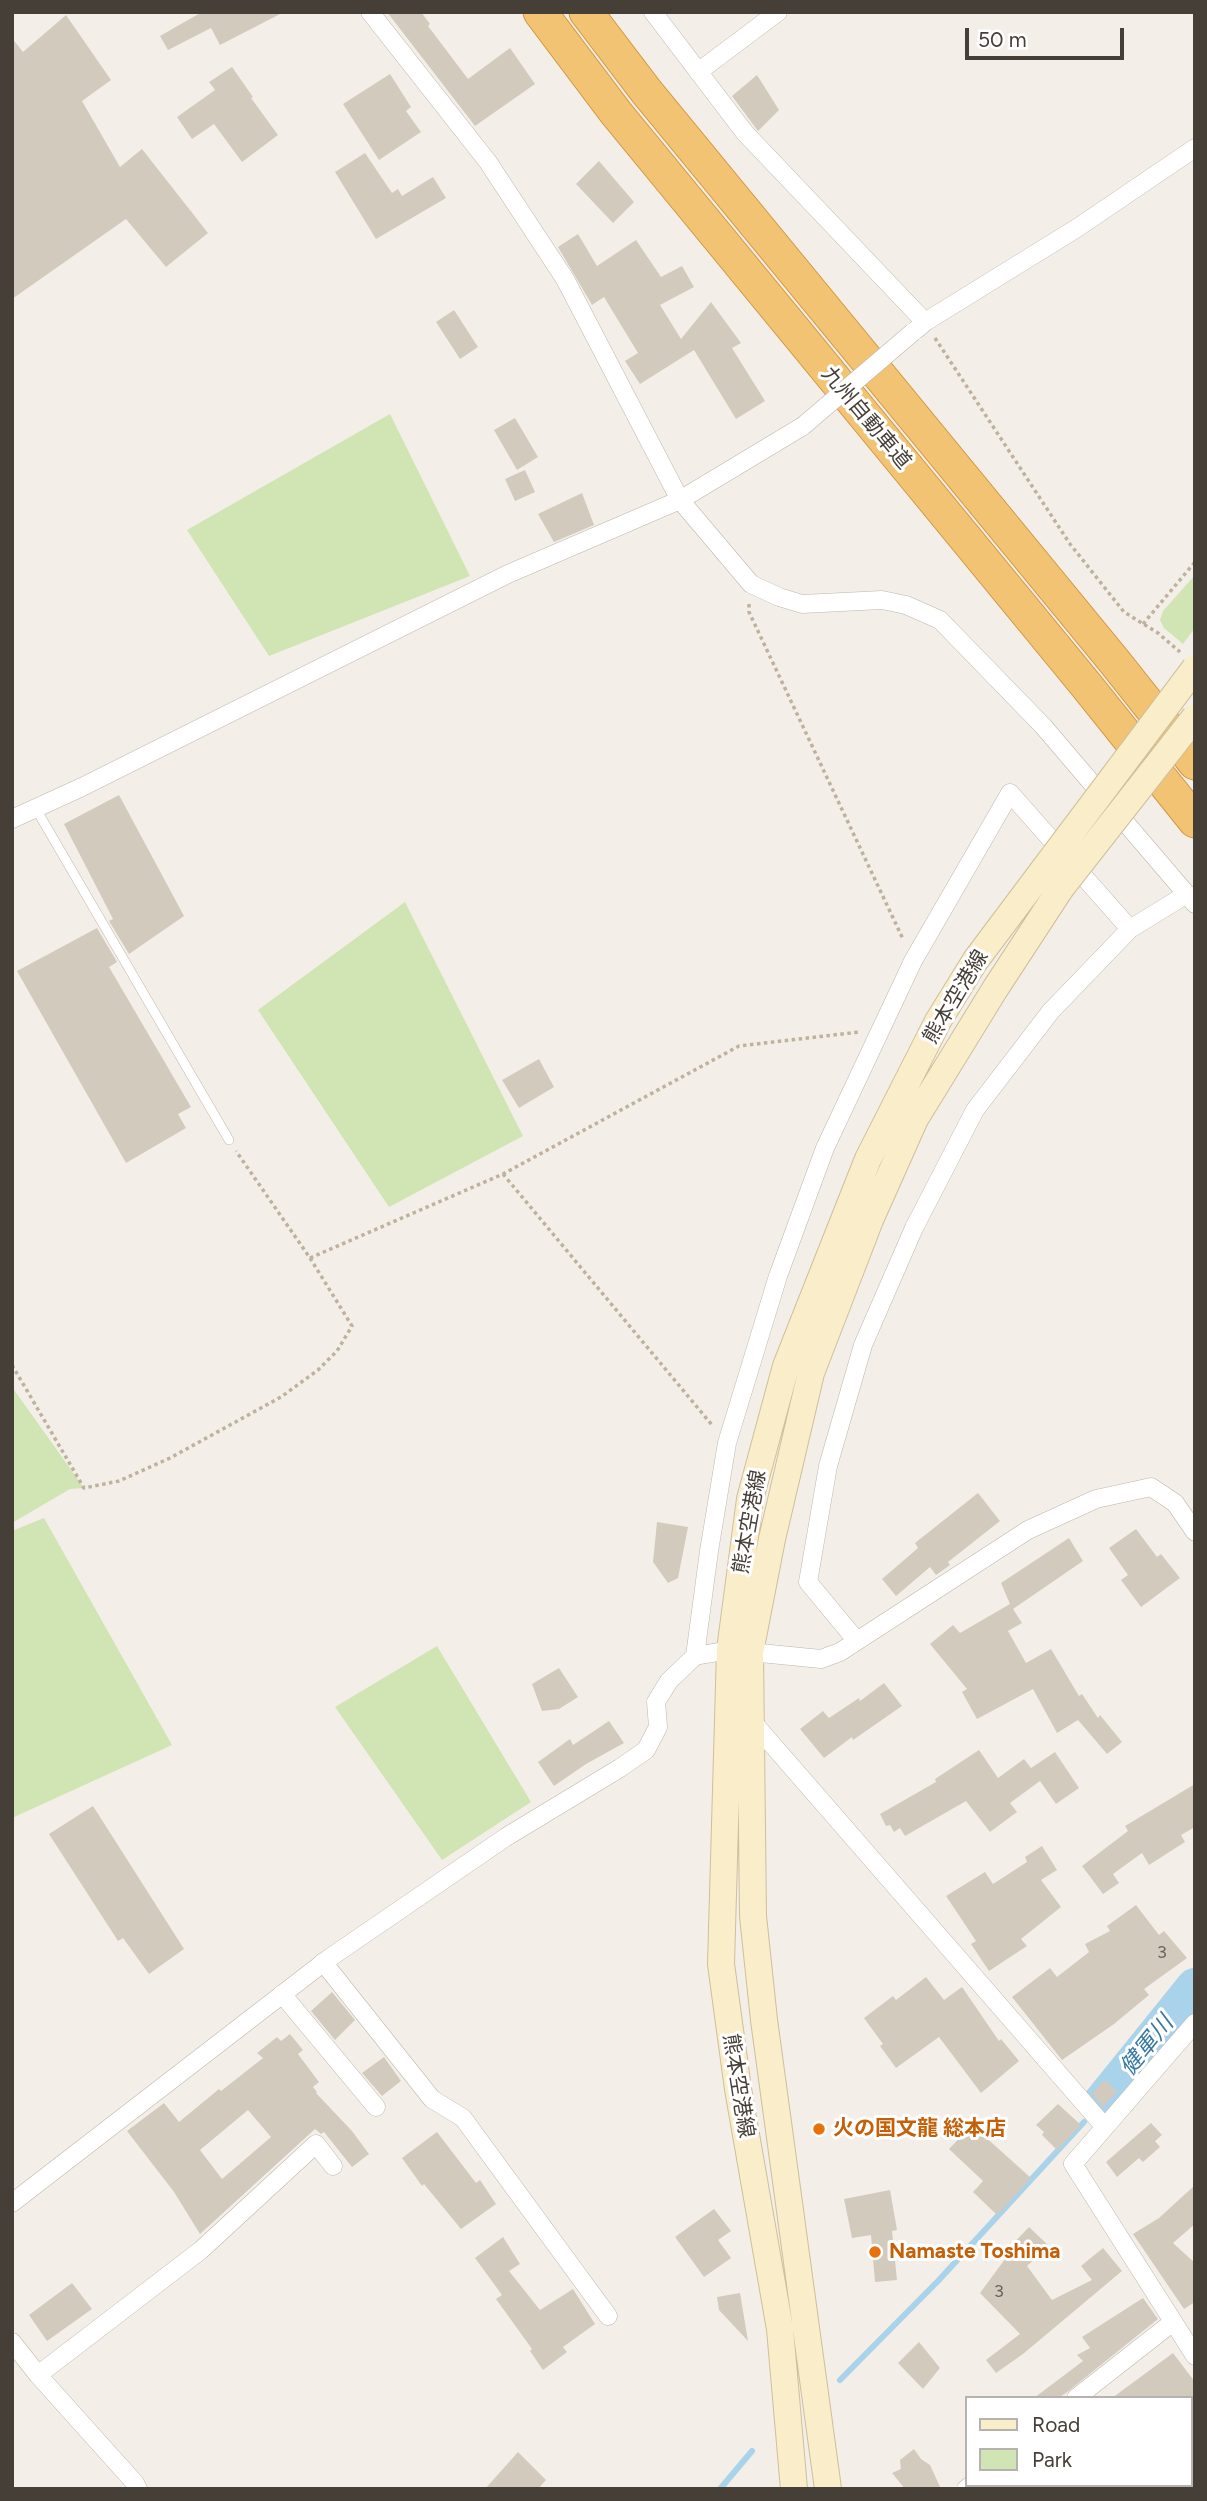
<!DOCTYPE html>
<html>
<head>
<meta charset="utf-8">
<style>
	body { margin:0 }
	#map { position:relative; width:1207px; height:2501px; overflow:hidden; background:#f3efe8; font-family:Figtree,sans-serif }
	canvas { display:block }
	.frame { position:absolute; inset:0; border:14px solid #453f37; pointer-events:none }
	.legend { position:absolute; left:965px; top:2396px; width:228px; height:91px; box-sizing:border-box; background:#fff; border:2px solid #b5b2af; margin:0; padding:9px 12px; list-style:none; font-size:21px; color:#453f37 }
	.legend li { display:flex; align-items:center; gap:14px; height:35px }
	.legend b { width:35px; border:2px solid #b5b2af }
	.scale { position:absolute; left:965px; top:28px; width:159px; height:32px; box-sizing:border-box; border:4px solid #453f37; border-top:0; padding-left:9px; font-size:21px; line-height:24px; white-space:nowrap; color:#453f37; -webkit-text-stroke:5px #fff; paint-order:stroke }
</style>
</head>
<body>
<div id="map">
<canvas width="1207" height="2501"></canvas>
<div class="frame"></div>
<ul class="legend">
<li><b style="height:9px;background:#faedca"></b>Road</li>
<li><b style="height:19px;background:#d0e4b4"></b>Park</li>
</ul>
<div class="scale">50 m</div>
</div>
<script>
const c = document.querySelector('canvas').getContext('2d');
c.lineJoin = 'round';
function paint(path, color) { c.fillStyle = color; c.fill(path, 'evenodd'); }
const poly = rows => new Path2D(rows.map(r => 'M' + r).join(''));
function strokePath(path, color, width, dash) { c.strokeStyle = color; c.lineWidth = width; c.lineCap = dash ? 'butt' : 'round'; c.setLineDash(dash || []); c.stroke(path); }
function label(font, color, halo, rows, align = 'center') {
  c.font = font + ' Figtree,"Noto Sans JP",sans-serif'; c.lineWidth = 6; c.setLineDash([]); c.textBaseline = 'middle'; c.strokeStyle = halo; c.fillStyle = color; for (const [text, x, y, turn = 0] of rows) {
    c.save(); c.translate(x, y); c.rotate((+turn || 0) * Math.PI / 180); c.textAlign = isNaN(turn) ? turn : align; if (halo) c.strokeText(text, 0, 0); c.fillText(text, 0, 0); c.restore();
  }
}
paint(poly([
	[390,414,470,576,269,656,187,530],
	[1195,575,1195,628,1183,644,1164,628,1160,620,1163,611],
	[405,902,523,1136,389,1207,258,1010],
	[12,1387,84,1488,70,1489,12,1523],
	[44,1518,172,1745,12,1818,12,1531],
	[437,1646,531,1802,442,1860,335,1707]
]), '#d0e4b4');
strokePath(poly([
	[840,2380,938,2281,1084,2122],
	[720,2489,752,2451]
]), '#a9d2eb', 6);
strokePath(poly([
	[1099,2106,1195,1987]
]), '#a9d2eb', 38);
paint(poly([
	[202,12,284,12,220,45,211,28,168,50,160,36],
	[387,12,421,12,430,24,428,26,468,79,510,48,535,84,475,126],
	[66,15,111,80,82,101,120,167,142,149,208,233,166,267,126,219,12,299,12,38,23,52],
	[232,67,253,97,251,98,278,135,242,162,214,124,192,139,177,117,215,90,209,82],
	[390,74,411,107,406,111,421,132,379,160,343,104],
	[757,75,779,110,758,131,732,96],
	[365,153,392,193,398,189,402,196,433,177,446,198,376,239,335,172],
	[599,161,634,202,613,223,576,184],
	[578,234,597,266,636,240,661,277,682,266,694,287,660,305,681,339,711,302,741,343,732,348,765,401,736,419,694,350,640,384,625,361,638,353,604,297,592,305,558,247],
	[454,310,478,347,460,359,436,322],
	[515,418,538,457,517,470,494,430],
	[525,470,535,492,515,501,505,479],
	[582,493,594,525,554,542,538,514],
	[119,795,184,916,129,954,109,921,113,919,64,824],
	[97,928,117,962,109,967,191,1107,178,1114,186,1128,126,1163,17,971],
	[539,1059,554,1087,519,1108,502,1080],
	[978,1493,1000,1521,948,1562,950,1565,936,1575,930,1567,896,1596,882,1579,918,1548,915,1543],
	[657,1522,688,1527,678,1578,668,1583,653,1562],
	[1136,1529,1157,1557,1161,1554,1180,1578,1141,1607,1121,1580,1128,1575,1109,1548],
	[1069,1538,1083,1561,1013,1609,1022,1623,1008,1631,1026,1663,1051,1649,1079,1696,1082,1694,1098,1718,1100,1715,1122,1742,1107,1754,1078,1720,1057,1733,1033,1689,977,1719,962,1692,967,1689,930,1644,953,1625,960,1633,1010,1604,1001,1583],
	[559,1668,578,1697,559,1709,542,1711,532,1684],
	[884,1683,902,1706,853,1740,852,1737,824,1758,800,1729,823,1711,829,1718,859,1698,860,1701],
	[609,1721,624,1743,586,1764,554,1786,538,1762,570,1739,573,1745],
	[979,1750,998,1778,1024,1759,1031,1768,1055,1752,1079,1788,1056,1804,1040,1781,1010,1803,1017,1812,990,1832,966,1801,905,1836,900,1828,894,1832,890,1825,886,1826,880,1814,936,1782,935,1779],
	[1195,1784,1195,1827,1181,1835,1185,1842,1149,1865,1142,1853,1113,1874,1119,1883,1103,1894,1082,1866,1128,1831,1125,1826],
	[93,1806,184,1949,149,1974,123,1938,118,1941,49,1834],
	[1042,1846,1057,1870,1041,1880,1061,1907,1021,1939,1027,1946,989,1971,971,1944,976,1941,946,1896,985,1872,993,1884,1027,1862,1025,1857],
	[1136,1905,1159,1935,1164,1931,1187,1958,1144,1989,1149,1995,1114,2024,1062,2060,1012,1997,1050,1968,1057,1977,1089,1952,1085,1944,1110,1931,1107,1926],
	[926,1977,944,2000,962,1987,999,2041,1001,2039,1019,2061,981,2093,939,2037,896,2068,880,2046,883,2044,864,2018,893,1996,896,2000],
	[332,1992,355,2020,335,2040,311,2011],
	[290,2034,303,2050,298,2054,319,2082,313,2087,317,2092,316,2093,352,2131,369,2154,352,2167,324,2132,321,2134,315,2129,200,2234,174,2192,127,2131,164,2103,179,2122,219,2089,221,2091,263,2058,257,2053,277,2037,281,2041],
	[248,2110,271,2137,222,2179,200,2150],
	[384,2057,401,2081,382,2096,362,2073],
	[1104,2080,1117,2091,1103,2107,1092,2094],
	[1058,2104,1081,2125,1057,2150,1042,2135,1044,2132,1036,2125],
	[1151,2123,1162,2135,1155,2141,1160,2147,1143,2162,1139,2158,1117,2177,1106,2162],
	[972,2125,1031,2178,997,2215,973,2192,983,2181,949,2149],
	[437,2132,476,2183,480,2180,496,2204,461,2229,424,2184,422,2186,402,2158],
	[1195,2185,1195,2224,1173,2243,1195,2263,1195,2302,1184,2309,1133,2234,1159,2218],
	[890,2190,897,2230,892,2231,897,2280,875,2282,871,2235,852,2238,844,2199],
	[714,2209,731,2231,718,2240,731,2258,704,2277,675,2237],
	[1029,2227,1049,2246,1027,2266,1052,2300,1092,2280,1081,2266,1103,2248,1122,2271,1023,2354,996,2373,986,2360,1020,2334,980,2293,1011,2251,1008,2249],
	[503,2237,520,2264,509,2271,540,2310,573,2289,595,2324,563,2347,567,2352,543,2370,530,2351,532,2349,496,2299,502,2295,475,2258],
	[72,2283,92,2309,47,2341,29,2315],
	[740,2293,748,2341,719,2310,717,2297],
	[1143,2298,1158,2319,1066,2393,1058,2398,1034,2398,1083,2361,1077,2355,1090,2348,1082,2337],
	[919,2342,940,2368,923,2389,898,2363],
	[1173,2353,1195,2382,1195,2398,1112,2398],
	[914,2449,921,2459,930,2465,941,2489,905,2489,892,2473,901,2469,900,2460],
	[518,2452,546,2480,538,2489,485,2489]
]), '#d3cabe');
const lane = poly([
	[36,809,229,1140]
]);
const street = poly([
	[370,12,488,162,565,279,680,500,751,584,779,597,802,604,882,600,906,605,940,620,1043,726,1195,904],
	[653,12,745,133,925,322],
	[698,72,778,12],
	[917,329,925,322,1077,228,1195,148],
	[12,819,82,787,508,574,680,500,803,426],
	[856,1640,808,1582,828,1466,863,1345,914,1228,975,1110,1051,1011,1130,929,1187,894],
	[695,1656,709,1551,727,1443,778,1276,825,1148,913,961,1010,793,1130,929],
	[750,1719,1104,2126],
	[323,1962,432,2099,463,2118,608,2316],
	[282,1994,376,2107],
	[1195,2023,1073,2164,1195,2356],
	[12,2203,328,1959,506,1837,620,1768,646,1750,658,1727,656,1702,669,1681,695,1656,730,1650,821,1659,840,1652,1028,1530,1096,1499,1151,1487,1175,1503,1195,1532],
	[12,2342,38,2375,135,2483,138,2489],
	[38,2375,201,2250,316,2144,333,2166],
	[1076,2398,1173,2322],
	[1112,2485,1114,2489],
	[966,2489,971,2485]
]);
const secondary = poly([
	[794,2489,780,2329,738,2089,721,1964,730,1650,750,1499,786,1366,868,1159,938,1021,975,961,1044,869],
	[828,2489,764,2020,753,1916,750,1652,772,1539,811,1373,870,1220,915,1119,995,989,1061,888]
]);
const highway = poly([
	[540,12,616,113,1086,685,1195,821],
	[586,12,646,91,1114,661,1195,763]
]);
strokePath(lane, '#bdb6ab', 10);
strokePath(street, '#bdb6ab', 19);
strokePath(secondary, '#cfbf9b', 28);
strokePath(highway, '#d19743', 35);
strokePath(poly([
	[935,338,1070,544,1124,612,1158,633,1180,652],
	[749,604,749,612,903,939],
	[1143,624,1195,562],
	[503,1174,712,1425],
	[310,1258,503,1174,739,1046,859,1032],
	[12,1365,84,1488,119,1481,170,1458,281,1397,318,1370,337,1351,352,1326,310,1258,236,1151]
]), '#beb19d', 3.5, [3.5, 3.5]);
strokePath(lane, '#fff', 9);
strokePath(street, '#fff', 18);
strokePath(secondary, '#faedca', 26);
strokePath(highway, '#f2c373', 33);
const streetBridge = poly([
	[803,426,913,332]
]);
const secondaryBridge = poly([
	[1044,869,1195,668],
	[1061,888,1195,717]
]);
strokePath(streetBridge, '#bdb6ab', 19, []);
strokePath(secondaryBridge, '#cfbf9b', 28, []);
strokePath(streetBridge, '#fff', 18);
strokePath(secondaryBridge, '#faedca', 26);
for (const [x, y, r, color] of [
	[819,2129,7,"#e8710a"],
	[875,2252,7,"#e8710a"]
]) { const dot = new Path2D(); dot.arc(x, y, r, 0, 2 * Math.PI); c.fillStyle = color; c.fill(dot); strokePath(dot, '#fff', 2.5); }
label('18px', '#686259', null, [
	["3",1162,1953],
	["3",999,2292]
]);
label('21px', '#453f37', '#fff', [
	["九州自動車道",866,418,50],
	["熊本空港線",956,997,-59],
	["熊本空港線",750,1522,-80],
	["熊本空港線",738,2086,81]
]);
label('bold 21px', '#c56008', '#fff', [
	["火の国文龍 総本店",833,2129],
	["Namaste Toshima",889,2252]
], 'left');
label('italic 23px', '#3779a1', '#fff', [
	["健軍川",1147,2046,-51]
]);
</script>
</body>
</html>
